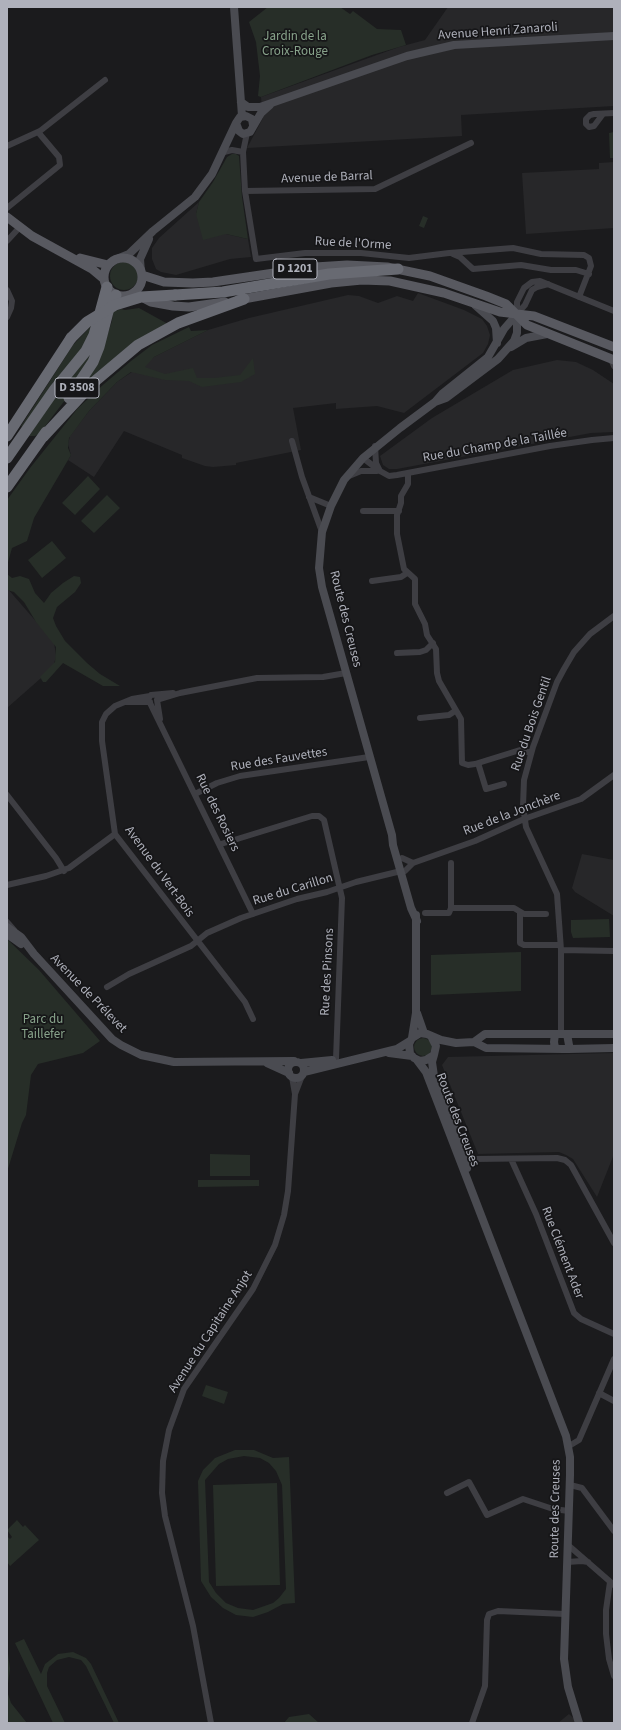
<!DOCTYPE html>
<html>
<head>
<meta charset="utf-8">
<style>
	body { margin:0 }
	#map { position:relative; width:621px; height:1730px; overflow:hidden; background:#1b1b1d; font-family:"Source Sans 3",sans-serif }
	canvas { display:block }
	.frame { position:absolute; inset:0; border:8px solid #afb1bb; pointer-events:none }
</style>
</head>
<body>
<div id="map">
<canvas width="621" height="1730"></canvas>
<div class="frame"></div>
</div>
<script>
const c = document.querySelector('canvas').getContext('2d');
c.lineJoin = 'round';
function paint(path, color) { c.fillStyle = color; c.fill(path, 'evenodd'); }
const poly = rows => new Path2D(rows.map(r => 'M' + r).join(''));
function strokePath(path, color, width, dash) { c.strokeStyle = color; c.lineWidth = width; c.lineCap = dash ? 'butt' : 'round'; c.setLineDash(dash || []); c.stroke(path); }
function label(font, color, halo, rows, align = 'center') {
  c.font = font + ' "Source Sans 3",sans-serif'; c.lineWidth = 3.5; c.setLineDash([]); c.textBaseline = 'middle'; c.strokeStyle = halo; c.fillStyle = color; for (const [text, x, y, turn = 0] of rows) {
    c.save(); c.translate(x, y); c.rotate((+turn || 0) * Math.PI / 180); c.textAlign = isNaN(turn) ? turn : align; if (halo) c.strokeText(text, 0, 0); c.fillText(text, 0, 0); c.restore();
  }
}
paint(poly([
	[448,7,614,7,614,106,461,115,462,136,247,148,263,118,261,97,399,47,425,40],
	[614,162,614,228,526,234,522,173,599,169,599,163],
	[199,202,196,214,226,234,248,239,251,257,230,259,176,275,161,272,156,269,152,259,152,248,159,238],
	[418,293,464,310,482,319,487,326,490,335,488,344,483,353,404,413,377,406,336,409,336,403,293,408,301,450,236,463,236,465,213,467,205,466,182,458,182,455,124,431,94,477,68,460,71,455,68,444,70,436,89,411,117,382,154,357,208,330,249,318,348,295,359,296,378,303,397,296,413,301],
	[557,360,576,362,593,370,614,384,614,432,591,433,397,469,389,469,383,465,380,456,432,418,513,370],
	[7,588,54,642,56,656,54,664,49,671,7,708],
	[582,854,614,860,614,916,575,892,572,888],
	[614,1053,614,1154,597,1197,573,1159,566,1155,559,1152,478,1154,442,1065,448,1057],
	[569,1714,579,1723,558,1723]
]), '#272729');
paint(poly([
	[268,7,340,7,350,14,353,11,377,29,401,30,406,45,372,55,261,97,258,96,260,76,256,42,249,22],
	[614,132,614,158,610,158,609,133],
	[232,154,236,154,239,156,242,197,248,239,226,234,203,240,196,214,199,202,213,182,227,157],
	[423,216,428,218,424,228,419,226],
	'110 276a14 14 0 1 1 28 0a14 14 0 1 1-28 0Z',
	[139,308,168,324,86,383,100,357,112,321,113,312,121,309,125,310],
	[94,323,86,345,22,427,21,426,73,345],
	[189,327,191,331,208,330,154,357,145,367,165,374,193,368,197,378,214,378,240,375,253,358,255,374,241,382,202,387,189,381,165,380,131,372,117,382,89,411,69,438,68,448,71,455,34,518,27,541,12,548,7,566,7,500,30,468,78,408,104,384,131,361,152,345],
	[103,331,81,379,40,433,35,436,29,436,59,391],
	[88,476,100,489,75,515,62,503],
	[107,495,120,508,94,533,81,521],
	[52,541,66,558,42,578,28,560],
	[7,574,12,578,20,576,29,579,35,593,44,603,51,593,63,583,74,576,80,577,81,583,75,592,57,607,53,618,56,626,65,641,87,663,100,674,120,686,103,686,63,663,46,682,43,682,40,677,55,662,56,647,36,622,24,602,14,592,7,590],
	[609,919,610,937,573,938,571,932,571,920],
	[7,939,39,970,100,1041,83,1053,38,1064,31,1075,26,1115,22,1123,7,1172],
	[521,952,521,991,431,995,431,955],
	'414 1047a9 9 0 1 1 18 0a9 9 0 1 1-18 0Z',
	[210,1154,250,1155,250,1176,210,1176],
	[198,1180,259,1180,259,1186,198,1187],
	[206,1385,228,1392,224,1404,202,1396],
	[235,1450,254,1450,273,1458,289,1457,295,1603,283,1604,268,1612,253,1617,236,1615,223,1608,211,1597,201,1581,198,1481,203,1470,215,1458],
	[244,1456,260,1458,269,1463,276,1471,282,1485,286,1589,279,1598,273,1603,253,1610,238,1608,226,1603,216,1593,209,1582,205,1480,219,1464,228,1459],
	[277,1483,280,1585,216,1586,213,1485],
	[17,1520,23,1527,25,1525,39,1540,10,1566,7,1562,7,1536,10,1539,12,1537,7,1530],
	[24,1639,41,1674,45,1664,58,1654,73,1652,86,1658,91,1664,119,1723,114,1723,86,1666,81,1660,69,1657,57,1660,49,1667,47,1673,47,1686,65,1723,53,1723,15,1643],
	[7,1646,10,1669,7,1691,11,1703,27,1723,7,1723],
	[309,1714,319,1723,284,1723,289,1717]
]), '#272e28');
strokePath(poly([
	[603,114,594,126,589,127,586,124,586,119,590,115,594,114,614,113],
	[247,133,243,152,245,191,256,259,305,253,361,253,409,258,449,253,513,248,541,254,584,255,589,258,591,266,579,297],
	[7,146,40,131,105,80],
	[224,152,232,150,243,152],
	[245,191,375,189,471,143],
	[7,208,60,165,59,157,38,132],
	[7,241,19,228],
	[453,254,460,257,473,269,521,265,551,270,576,270,589,274],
	[7,290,12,301,11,308,7,317],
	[517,314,517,302,524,288,532,282,540,281,614,311],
	[517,314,525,305,532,290,537,287,548,284],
	[611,359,614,366],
	[292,441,302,477,322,532],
	[375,446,376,463,380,471],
	[363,458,380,471,389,476,397,475,550,446,592,440,614,438],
	[408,473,408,484,401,496,401,503,397,515,397,534,404,569,415,579,415,604,425,624,427,635,436,649,437,673,439,681,461,719,462,763,468,765,475,764,520,750,531,753],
	[349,476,361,471,377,471],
	[309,497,331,506],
	[363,511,399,511],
	[372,581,401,577,407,573],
	[397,653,420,652,426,650,433,643],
	[150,696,132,699,115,706,106,714,102,722,102,741,115,834,245,1002,253,1019],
	[148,699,151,695,173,693],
	[157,700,180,693,257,678,323,677,346,673],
	[157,700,160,719],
	[127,702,150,702],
	[150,703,253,914],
	[420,718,449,715,455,711],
	[478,763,486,789,504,784],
	[195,794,217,783,240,776,369,757],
	[7,795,56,858,64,871],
	[221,844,312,816,319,816,324,820,342,898,336,1059],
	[402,858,413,863],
	[451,863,451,908],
	[405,871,413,863,475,841,524,819,581,799,614,775],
	[7,885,46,876,69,868,115,834],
	[520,912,520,943,524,945,560,945],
	[425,913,449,913,451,908,514,908,524,914,546,914],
	[7,922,14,930],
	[561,950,614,951],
	[107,987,129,974,191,946,207,933,241,918,297,899,327,892,356,882,401,871],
	[561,1033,561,950,557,894,526,827,523,806,524,780,533,747,557,682,564,669,574,652,590,634,614,616],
	[292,1077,295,1094],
	[462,1156,474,1159,557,1158,565,1160,571,1165,614,1243],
	[511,1159,536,1214,574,1313,581,1319,614,1334],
	[599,1393,614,1401],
	[569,1446,579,1440,614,1359],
	[570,1485,582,1488,614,1531],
	[447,1493,469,1482,487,1515,523,1499,553,1509,569,1511],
	[568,1545,614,1585],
	[567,1562,582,1561,588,1562],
	[610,1582,606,1610,606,1634,609,1659,614,1676],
	[211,1723,193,1626,165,1516,162,1493,163,1461,169,1430,184,1389,253,1289,275,1245,284,1215,288,1191,295,1094,302,1076],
	[472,1723,485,1686,487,1620,489,1614,498,1611,565,1614]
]), '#3e3e43', 6);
strokePath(poly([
	[234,7,242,116],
	[241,102,248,107,260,107,407,56,454,45,614,36],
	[253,125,252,119,246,116,240,117,236,123,239,131,243,134,250,132,261,113,270,105],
	[119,258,129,254,153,231,195,197,212,174,236,123],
	[141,272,140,259,149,239],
	[475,305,493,321,496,328,497,343],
	[511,347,526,338,547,334],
	[436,401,443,393,488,357,504,329,517,314],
	[417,921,411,908,393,845,392,835,322,587,319,568,322,532,331,506,344,480,363,458,400,428,435,402,446,398,498,359,514,341,517,333,517,314],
	[7,927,21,937,34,954,112,1039,121,1045,141,1055,174,1062,294,1061],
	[7,934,21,944],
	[417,1013,424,1033],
	[567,1034,614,1034],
	[431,1036,436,1046,434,1055,426,1060,420,1061,414,1058,410,1054,409,1044,412,1038,420,1033,427,1034,441,1040,456,1043,474,1042,485,1034,555,1034],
	[412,1038,416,1013,416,915],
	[474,1042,486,1048,564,1049,568,1049,569,1045,567,1034,555,1034,554,1042,555,1048],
	[568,1049,614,1048],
	[389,1053,412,1056],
	[434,1055,432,1062,434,1076,463,1149,467,1168],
	[417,1060,426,1072,566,1436,570,1457,570,1475,564,1659,568,1687,579,1723],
	'288 1070a8 8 0 1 1 16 0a8 8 0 1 1-16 0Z',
	[267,1063,289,1073],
	[301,1063,332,1060],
	[304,1072,397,1049,410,1041]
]), '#4a4b51', 8);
strokePath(poly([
	[7,217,32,236,92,269,104,279],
	'104 277a19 19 0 1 1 38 0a19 19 0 1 1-38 0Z',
	[80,258,108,265],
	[142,275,164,282,193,283,213,282,315,267,347,265,387,267,430,276,486,296,506,304,527,325,614,360],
	[134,293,151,302,173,306,189,307,225,302],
	[238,300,331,283,362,280,390,281,444,293,500,312,534,316,614,347]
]), '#585960', 9);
strokePath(poly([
	[175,295,223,292,329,274,398,269],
	[69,398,93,362,99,347,109,308,116,295],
	[7,436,71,338],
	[43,437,94,382,138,345,178,323,244,299],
	[7,458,55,389,86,351,94,335,107,287],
	[7,487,46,432]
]), '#686a72', 11);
strokePath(poly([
	[71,338,87,322,115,305,141,297,175,295]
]), '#686a72', 11);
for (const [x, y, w] of [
	[295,269,44],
	[77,388,44]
]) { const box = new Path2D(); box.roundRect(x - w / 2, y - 10, w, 20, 3); c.fillStyle = '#161618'; c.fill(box); strokePath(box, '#afb1bb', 1); }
label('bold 12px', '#afb1bb', null, [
	["D 1201",295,269],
	["D 3508",77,388]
]);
label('13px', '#afb1bb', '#161618', [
	["Avenue Henri Zanaroli",498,32,-4],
	["Avenue de Barral",327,178,-2],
	["Rue de l'Orme",353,244,3],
	["Rue du Champ de la Taillée",495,446,-10],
	["Route des Creuses",345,619,76],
	["Rue du Bois Gentil",532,724,-71],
	["Rue des Fauvettes",279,760,-9],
	["Rue des Rosiers",217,813,64],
	["Rue de la Jonchère",512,814,-21],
	["Avenue du Vert-Bois",159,872,54],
	["Rue du Carillon",293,890,-17],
	["Rue des Pinsons",328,972,-87],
	["Avenue de Prélevet",88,994,46],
	["Route des Creuses",457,1120,69],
	["Rue Clément Ader",562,1253,69],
	["Avenue du Capitaine Anjot",211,1332,-57],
	["Route des Creuses",556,1509,-89]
]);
label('13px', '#88a38b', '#161618', [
	["Jardin de la",295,37],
	["Croix-Rouge",295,52],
	["Parc du",43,1020],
	["Taillefer",43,1035]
]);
</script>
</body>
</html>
